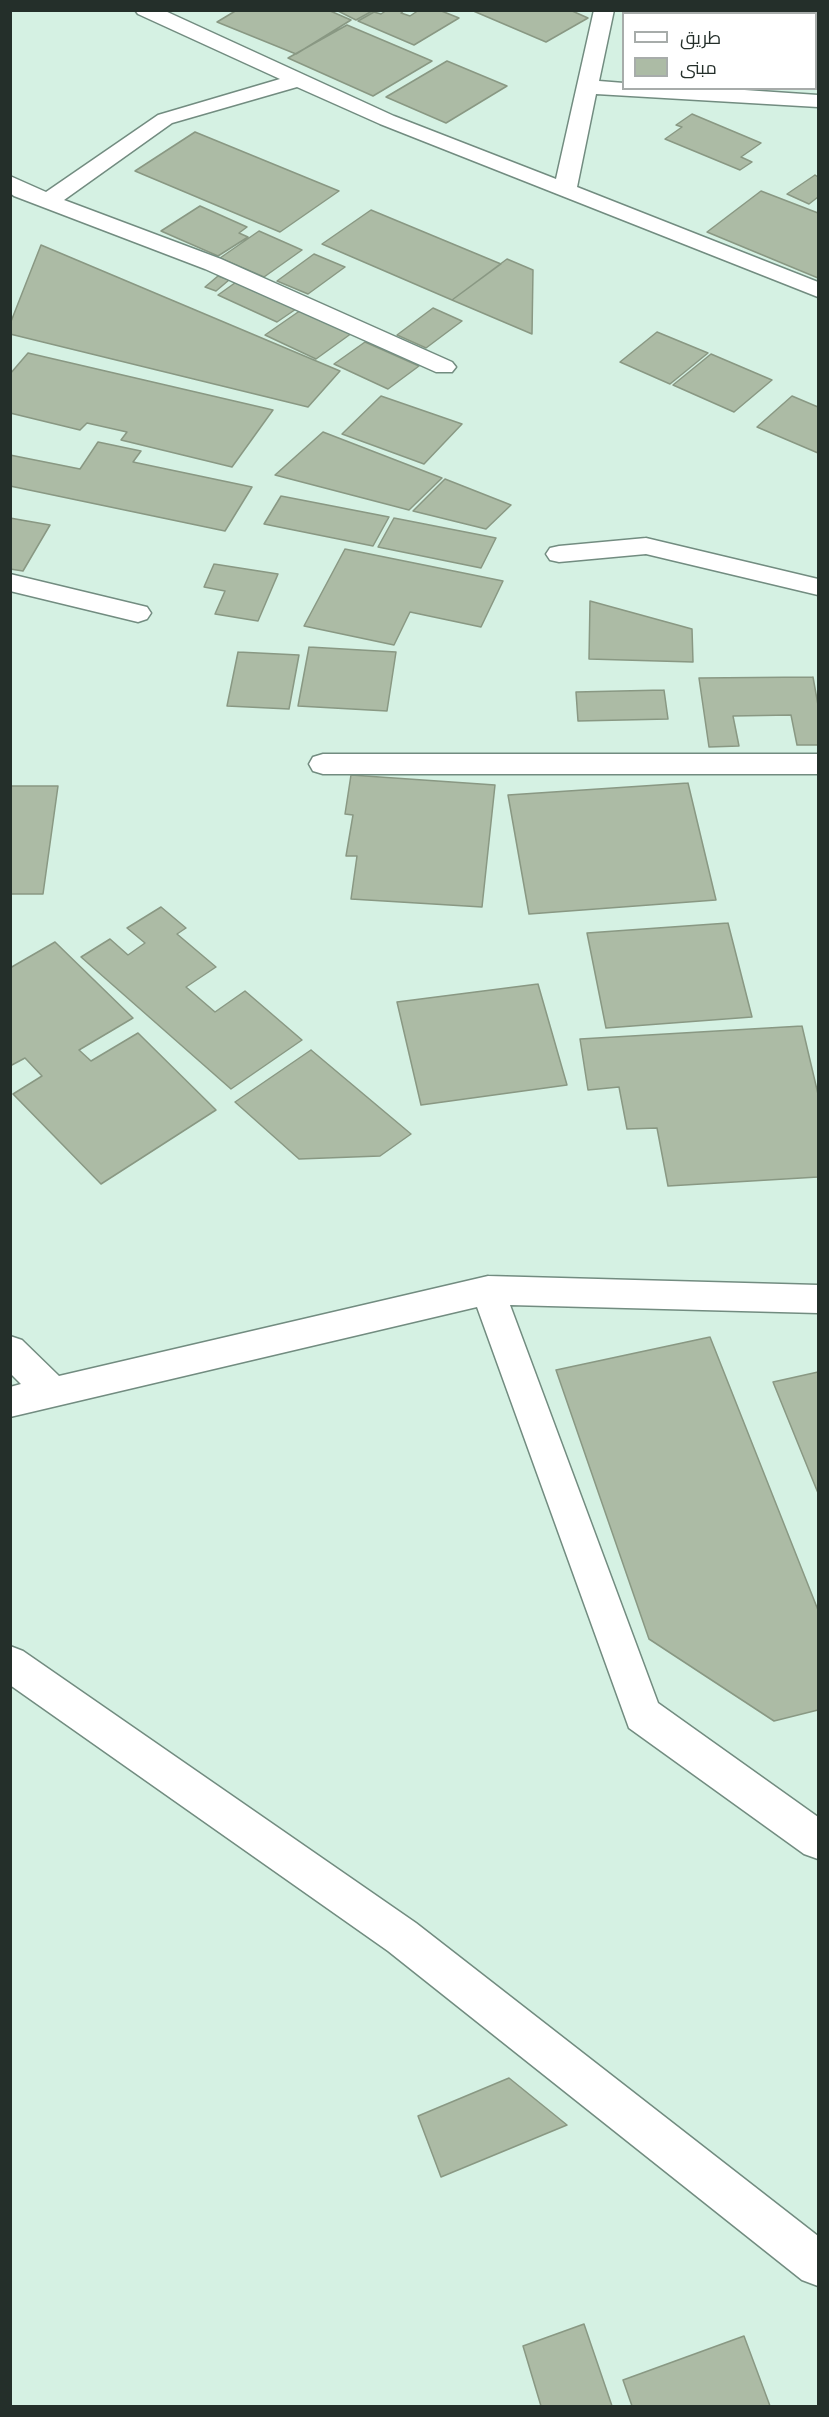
<!DOCTYPE html>
<html>
<head>
<meta charset="utf-8">
<style>
	body { margin:0 }
	#map { position:relative; width:829px; height:2417px; overflow:hidden; background:#d5f1e3; font-family:Spectral,Cairo,serif }
	canvas { display:block }
	.frame { position:absolute; inset:0; border:12px solid #242f2a; pointer-events:none }
	.legend { position:absolute; left:622px; top:12px; width:195px; height:78px; box-sizing:border-box; background:#fff; border:2px solid #a7acaa; margin:0; padding:8px 10px; list-style:none; font-size:18px; color:#242f2a }
	.legend li { display:flex; align-items:center; gap:12px; height:30px }
	.legend b { width:30px; border:2px solid #a7acaa }
</style>
</head>
<body>
<div id="map">
<canvas width="829" height="2417"></canvas>
<div class="frame"></div>
<ul class="legend">
<li><b style="height:8px;background:#fff"></b>طريق</li>
<li><b style="height:16px;background:#acbba5"></b>مبنى</li>
</ul>
</div>
<script>
const c = document.querySelector('canvas').getContext('2d');
c.lineJoin = 'round';
function paint(path, color) { c.fillStyle = color; c.fill(path, 'evenodd'); }
const poly = rows => new Path2D(rows.map(r => 'M' + r).join(''));
function strokePath(path, color, width, dash) { c.strokeStyle = color; c.lineWidth = width; c.lineCap = dash ? 'butt' : 'round'; c.setLineDash(dash || []); c.stroke(path); }
const building = poly([
	[237,10,328,10,351,20,296,54,217,22,237,10],
	[336,10,374,10,356,20,336,10],
	[387,10,405,10,401,13,410,16,419,10,439,10,459,18,414,45,358,21,374,12,381,14,387,10],
	[471,10,570,10,588,18,546,42,471,10],
	[715,10,785,10,792,14,710,14,715,10],
	[347,25,432,61,373,96,288,58,347,25],
	[447,61,507,86,446,123,386,97,447,61],
	[692,114,761,143,741,157,752,162,740,170,665,139,682,127,676,125,692,114],
	[195,132,339,191,280,232,135,171,195,132],
	[815,175,818,177,818,197,809,204,787,194,815,175],
	[761,191,818,213,818,278,707,232,761,191],
	[200,206,247,227,239,233,248,237,218,256,161,231,200,206],
	[371,210,501,264,452,300,322,244,371,210],
	[259,231,302,250,264,277,220,258,259,231],
	[41,245,340,371,308,407,10,334,10,324,41,245],
	[314,254,345,267,308,294,277,281,314,254],
	[507,259,533,270,532,334,452,300,507,259],
	[218,276,229,280,216,291,205,287,218,276],
	[239,280,299,307,277,322,218,295,239,280],
	[433,308,462,321,426,348,397,335,433,308],
	[301,310,352,333,316,359,265,335,301,310],
	[657,332,708,353,670,384,620,362,657,332],
	[365,342,419,366,388,389,334,364,365,342],
	[28,353,273,410,232,467,121,440,127,432,87,423,80,430,10,413,10,374,28,353],
	[711,354,772,380,734,412,673,385,711,354],
	[381,396,462,424,424,464,342,434,381,396],
	[792,396,818,407,818,453,757,427,792,396],
	[323,432,442,478,409,510,275,475,323,432],
	[98,442,141,451,133,462,252,487,225,531,10,486,10,455,80,469,98,442],
	[445,479,511,505,486,529,413,511,445,479],
	[281,496,389,517,373,546,264,524,281,496],
	[10,518,50,525,23,571,10,569,10,518],
	[394,518,496,538,481,568,378,547,394,518],
	[345,549,503,581,481,627,410,612,394,645,304,626,345,549],
	[214,564,278,574,258,621,215,614,225,591,204,587,214,564],
	[590,601,692,629,693,662,589,659,590,601],
	[309,647,396,652,387,711,298,706,309,647],
	[238,652,299,655,289,709,227,706,238,652],
	[813,677,818,705,818,745,797,745,791,715,733,716,739,746,709,747,699,678,813,677],
	[664,690,668,719,578,721,576,692,664,690],
	[351,775,495,785,482,907,351,899,357,856,346,856,353,815,345,814,351,775],
	[688,783,716,900,529,914,508,795,688,783],
	[10,786,58,786,43,894,10,894,10,786],
	[161,907,186,928,177,934,216,967,186,987,215,1012,245,991,302,1040,231,1089,81,957,110,939,128,955,145,943,127,928,161,907],
	[728,923,752,1017,606,1028,587,933,728,923],
	[55,942,133,1018,79,1050,91,1061,138,1033,216,1110,101,1184,13,1094,42,1076,25,1058,10,1066,10,968,55,942],
	[538,984,567,1085,421,1105,397,1002,538,984],
	[802,1026,818,1094,818,1177,668,1186,657,1128,627,1129,619,1087,588,1090,580,1039,802,1026],
	[311,1050,411,1134,380,1156,299,1159,235,1102,311,1050],
	[710,1337,818,1610,818,1710,774,1721,649,1639,556,1370,710,1337],
	[818,1372,818,1493,773,1382,818,1372],
	[509,2078,567,2125,441,2177,418,2116,509,2078],
	[584,2324,612,2406,541,2406,523,2346,584,2324],
	[744,2336,770,2406,632,2406,623,2380,744,2336]
]);
paint(building, '#acbba5');
strokePath(building, '#899883', 1.5);
const minor = poly([
	[135,10,163,10,394,116,556,179,594,10,614,10,599,81,624,83,624,88,715,88,818,95,818,107,596,94,577,187,818,282,818,297,380,124,297,87,172,123,64,200,221,259,452,362,456,367,452,372,436,372,205,269,14,196,10,193,10,176,46,192,158,115,280,79,138,14,135,10],
	[646,538,818,579,818,595,646,554,559,562,550,560,546,554,550,548,559,546,646,538],
	[10,574,147,607,151,613,147,619,138,622,10,591,10,574],
	[323,754,818,754,818,774,323,774,313,771,309,764,313,757,323,754],
	[488,1276,818,1285,818,1313,510,1305,658,1703,818,1817,818,1859,804,1854,629,1728,477,1307,10,1417,10,1387,21,1384,10,1373,10,1336,22,1340,59,1376,488,1276],
	[10,1646,23,1651,416,1923,818,2236,818,2286,802,2280,388,1951,10,1685,10,1646]
]);
strokePath(minor, '#728c80', 3);
paint(minor, '#fff');
</script>
</body>
</html>
